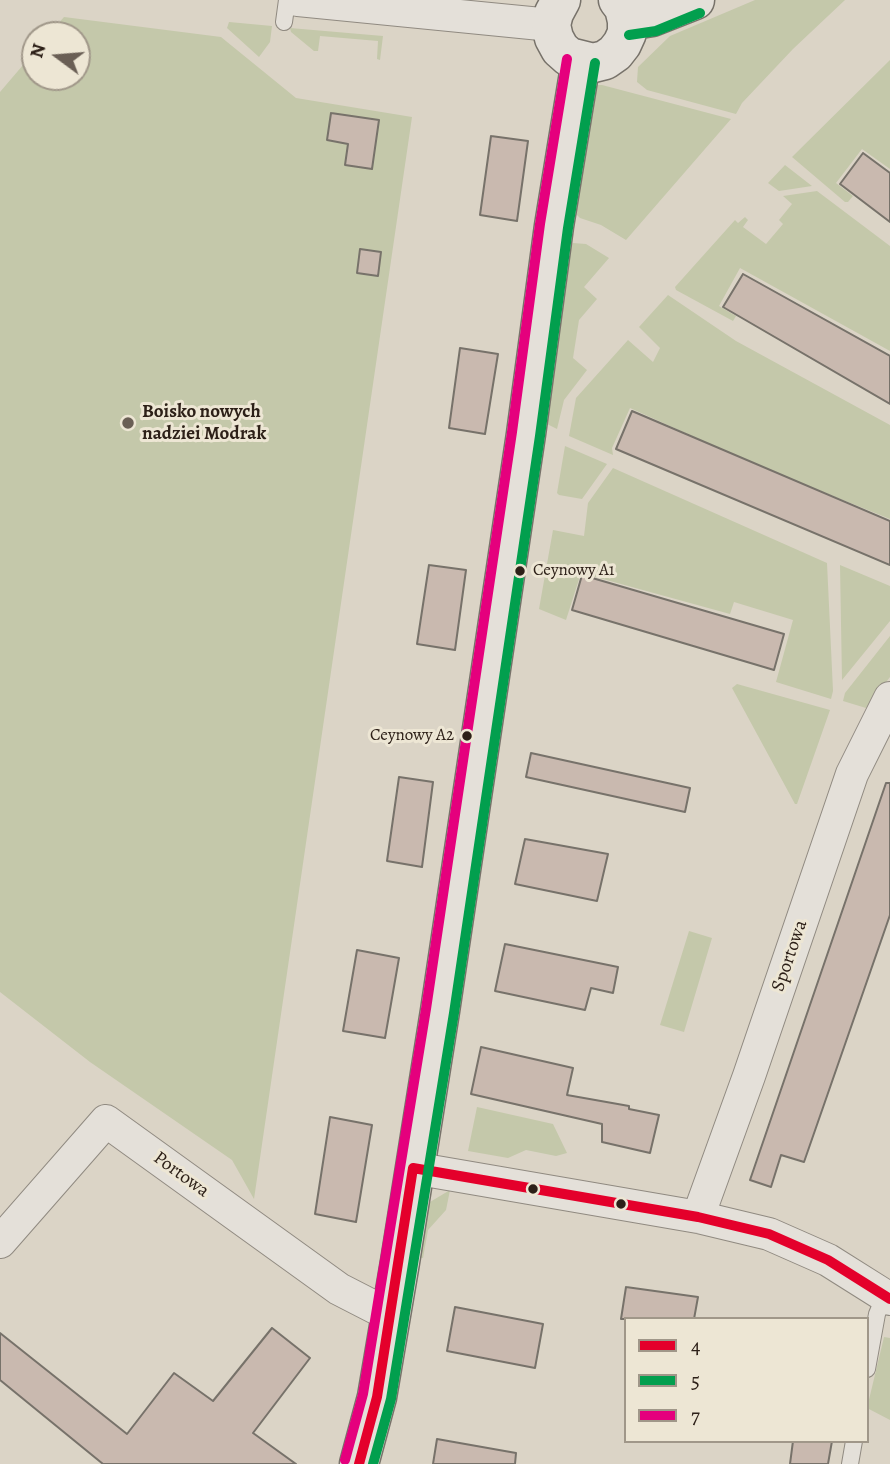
<!DOCTYPE html>
<html>
<head>
<meta charset="utf-8">
<style>
	body { margin:0 }
	#map { position:relative; width:890px; height:1464px; overflow:hidden; background:#dbd4c6; font-family:Alegreya,serif }
	canvas { display:block }
	.legend { position:absolute; left:624px; top:1317px; width:245px; height:126px; box-sizing:border-box; background:#ede6d4; border:2px solid #a09789; margin:0; padding:9px 12px; list-style:none; font-size:21px; color:#2d2018 }
	.legend li { display:flex; align-items:center; gap:14px; height:35px }
	.legend b { width:35px; border:2px solid #a09789 }
	.north { position:absolute; left:21px; top:21px; width:70px; height:70px; box-sizing:border-box; background:#ede6d4; border:2px solid #a09789; border-radius:50%; rotate:286deg; font-size:19px; font-weight:700; line-height:28px; text-align:center; color:#2d2018 }
	.north::after { content:''; display:block; margin:auto; width:24px; height:32px; background:#6a5f55; clip-path:polygon(50% 0,100% 100%,50% 72%,0 100%) }
</style>
</head>
<body>
<div id="map">
<canvas width="890" height="1464"></canvas>
<ul class="legend">
<li><b style="height:9px;background:#e4002b"></b>4</li>
<li><b style="height:9px;background:#029f4e"></b>5</li>
<li><b style="height:9px;background:#e5007d"></b>7</li>
</ul>
<div class="north">N</div>
</div>
<script>
const c = document.querySelector('canvas').getContext('2d');
c.lineJoin = 'round';
function paint(path, color) { c.fillStyle = color; c.fill(path, 'evenodd'); }
const poly = rows => new Path2D(rows.map(r => 'M' + r).join(''));
function strokePath(path, color, width, dash) { c.strokeStyle = color; c.lineWidth = width; c.lineCap = dash ? 'butt' : 'round'; c.setLineDash(dash || []); c.stroke(path); }
function label(font, color, halo, rows, align = 'center') {
  c.font = font + ' Alegreya,serif'; c.lineWidth = 6; c.setLineDash([]); c.textBaseline = 'middle'; c.strokeStyle = halo; c.fillStyle = color; for (const [text, x, y, turn = 0] of rows) {
    c.save(); c.translate(x, y); c.rotate((+turn || 0) * Math.PI / 180); c.textAlign = isNaN(turn) ? turn : align; if (halo) c.strokeText(text, 0, 0); c.fillText(text, 0, 0); c.restore();
  }
}
paint(poly([
	[755,0,845,0,793,49,742,103,736,114,647,90,637,82,638,67,670,36],
	[64,17,221,37,296,98,412,117,254,1199,232,1160,90,1062,0,992,0,92,35,51,35,77,77,77,77,35,48,35],
	[229,22,272,26,270,42,259,57,227,28],
	[290,28,383,36,380,60,377,59,378,41,320,36,318,51,314,51,291,32],
	[890,60,890,169,862,149,836,183,853,196,848,202,845,202,792,157],
	[589,85,602,85,731,119,626,240,601,225,580,218,572,210],
	[785,165,812,186,779,191,768,183],
	[817,191,890,246,890,351,740,268,719,306,736,316,733,321,676,290,675,287,735,220,738,223,745,217,748,220,743,227,766,244,783,224,779,220,792,204,783,196],
	[573,243,586,244,609,258,584,287,597,299,579,320,573,358,587,370,564,400,557,429,541,421,566,249],
	[668,295,736,341,890,425,890,519,754,464,630,408,612,448,613,455,569,436,576,398,628,340,653,362,660,348,639,327],
	[565,446,607,464,582,499,559,495,557,493],
	[613,468,827,563,833,691,831,699,776,682,793,620,734,602,730,614,581,573,566,620,539,609,553,530,584,536,588,503],
	[840,565,890,586,890,621,842,680],
	[890,636,890,677,866,708,843,701,845,693],
	[737,684,830,710,797,804,795,804,732,688],
	[689,931,712,938,684,1032,660,1025],
	[477,1107,553,1124,567,1153,556,1156,526,1150,508,1158,468,1151],
	[450,1190,446,1210,428,1230,423,1258,415,1257,422,1214,430,1202],
	[884,1337,890,1338,890,1420,867,1408]
]), '#c4c8aa');
const building = poly([
	[331,113,379,120,372,169,345,165,348,144,327,140,331,113],
	[491,136,528,141,517,221,480,215,491,136],
	[863,153,890,173,890,222,840,184,863,153],
	[360,249,381,252,378,276,357,273,360,249],
	[743,274,890,356,890,404,723,307,743,274],
	[460,348,498,354,485,434,449,428,460,348],
	[632,411,890,521,890,565,616,449,632,411],
	[429,565,466,570,455,650,417,644,429,565],
	[582,575,784,634,774,670,572,610,582,575],
	[531,753,690,788,685,812,526,777,531,753],
	[399,777,433,782,422,867,387,861,399,777],
	[886,783,890,783,890,915,804,1162,781,1155,771,1187,750,1180,886,783],
	[525,839,608,854,597,901,515,884,525,839],
	[505,944,618,967,613,993,591,988,585,1010,495,991,505,944],
	[357,950,399,958,385,1038,343,1031,357,950],
	[481,1047,573,1068,567,1095,629,1106,629,1109,659,1115,650,1153,602,1142,602,1124,471,1094,481,1047],
	[330,1117,372,1125,356,1222,315,1214,330,1117],
	[626,1287,698,1297,694,1319,621,1319,626,1287],
	[455,1307,543,1324,535,1368,447,1351,455,1307],
	[272,1328,310,1358,253,1433,296,1464,103,1464,0,1380,0,1333,127,1434,174,1373,213,1401,272,1328],
	[437,1439,516,1453,515,1464,433,1464,437,1439],
	[793,1441,832,1441,828,1464,790,1464,793,1441]
]);
paint(building, '#c9b9af');
strokePath(building, '#77726a', 2);
const lane = poly([
	[284,22,287,0],
	[867,1369,877,1314,885,1295],
	[850,1464,854,1441]
]);
const street = poly([
	[298,0,551,25],
	[413,1168,698,1217,769,1234,828,1260,890,1299],
	[698,1217,749,1076,852,774,890,698],
	[0,1242,106,1121,339,1289,376,1308,392,1310]
]);
const secondary = poly([
	[561,0,554,13,551,25,554,38,560,49,569,57,593,63,605,60,615,53,622,44,627,33,627,21,624,8,618,0],
	[627,21,652,17,695,0],
	[359,1464,377,1397,400,1262,440,1011,526,434,554,226,581,61]
]);
strokePath(lane, '#908a81', 18);
strokePath(street, '#908a81', 34);
strokePath(secondary, '#77726a', 41);
strokePath(lane, '#e4e0d9', 16);
strokePath(street, '#e4e0d9', 32);
strokePath(secondary, '#e4e0d9', 38);
strokePath(poly([
	[413,1168,698,1217,769,1234,828,1260,890,1299],
	[359,1464,377,1397,413,1168]
]), '#e4002b', 10);
strokePath(poly([
	[629,35,656,31,700,13],
	[373,1464,391,1399,454,1013,540,436,568,228,595,63]
]), '#029f4e', 10);
strokePath(poly([
	[345,1460,363,1394,426,1009,512,432,540,224,567,59]
]), '#e5007d', 10);
for (const [x, y, r, color] of [
	[128,423,7,"#6a5f55"],
	[520,571,6,"#2d2018"],
	[467,736,6,"#2d2018"],
	[533,1189,6,"#2d2018"],
	[621,1204,6,"#2d2018"]
]) { const dot = new Path2D(); dot.arc(x, y, r, 0, 2 * Math.PI); c.fillStyle = color; c.fill(dot); strokePath(dot, '#ede6d4', 2.5); }
label('17px', '#2d2018', '#ede6d4', [
	["Ceynowy A1",533,571],
	["Ceynowy A2",454,736,"right"]
], 'left');
label('bold 19px', '#2d2018', '#ede6d4', [
	["Boisko nowych",142,412],
	["nadziei Modrak",142,434]
], 'left');
label('19px', '#2d2018', '#ede6d4', [
	["Sportowa",790,956,-71],
	["Portowa",181,1175,36]
]);
</script>
</body>
</html>
